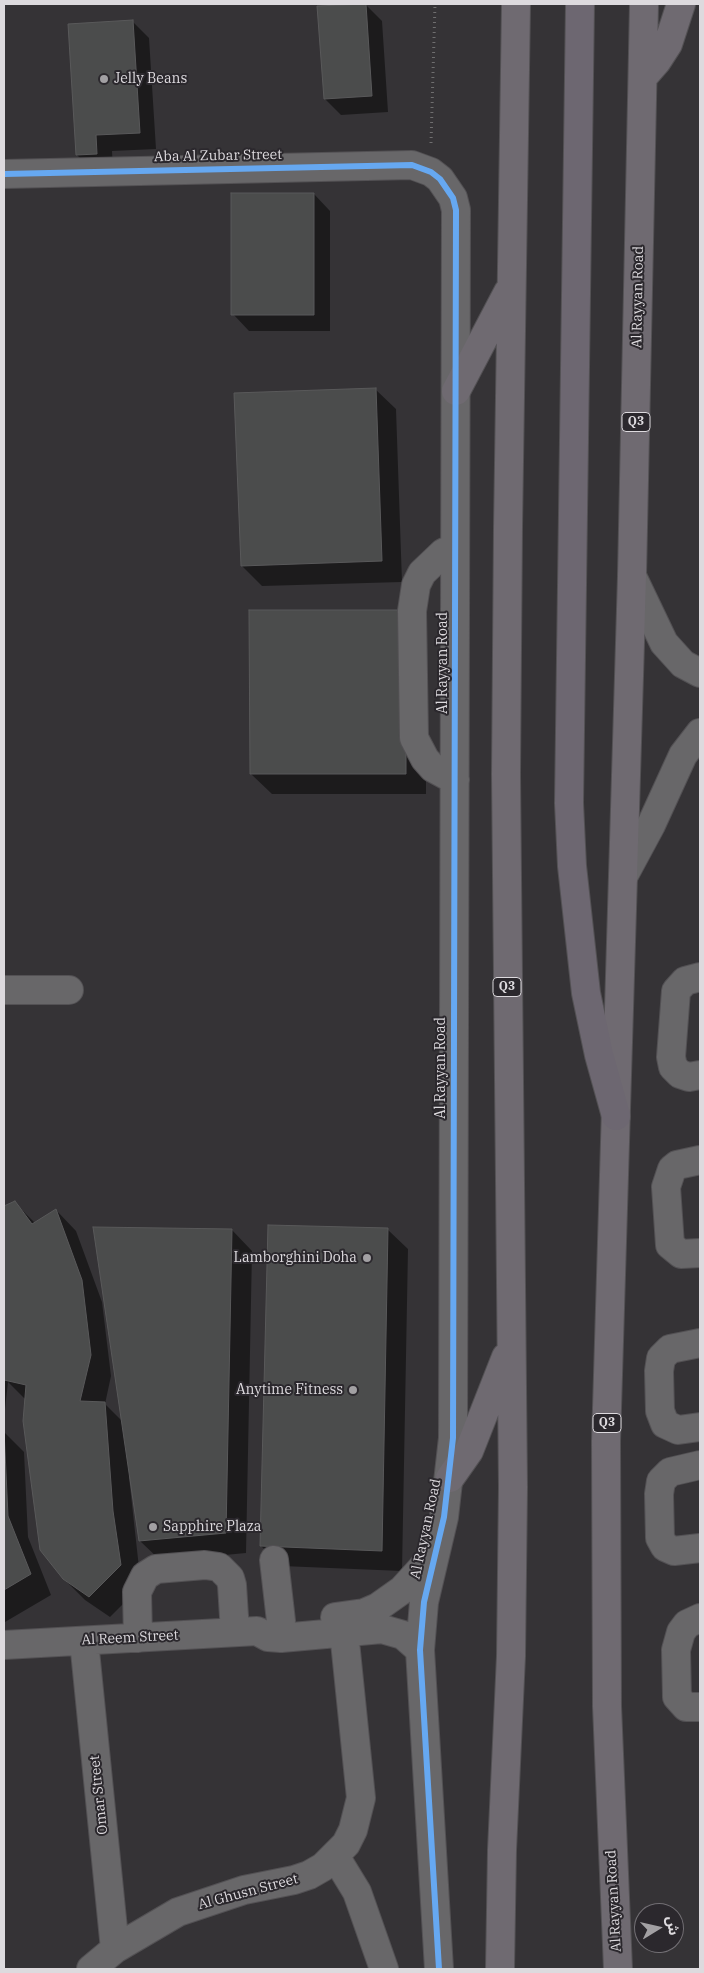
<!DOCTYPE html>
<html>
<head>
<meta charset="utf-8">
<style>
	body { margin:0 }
	#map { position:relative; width:704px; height:1973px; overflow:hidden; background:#353336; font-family:"IBM Plex Serif","Noto Sans Arabic",serif }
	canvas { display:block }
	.frame { position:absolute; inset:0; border:5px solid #dddade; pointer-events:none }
	.north { position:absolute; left:634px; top:1903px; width:50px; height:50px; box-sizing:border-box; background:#2b282d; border:1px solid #726f74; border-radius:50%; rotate:81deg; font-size:14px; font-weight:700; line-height:20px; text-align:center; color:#dddade }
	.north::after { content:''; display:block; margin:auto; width:18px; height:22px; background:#a2a0a3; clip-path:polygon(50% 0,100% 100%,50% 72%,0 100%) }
</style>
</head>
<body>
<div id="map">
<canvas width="704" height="1973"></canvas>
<div class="frame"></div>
<div class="north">ش</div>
</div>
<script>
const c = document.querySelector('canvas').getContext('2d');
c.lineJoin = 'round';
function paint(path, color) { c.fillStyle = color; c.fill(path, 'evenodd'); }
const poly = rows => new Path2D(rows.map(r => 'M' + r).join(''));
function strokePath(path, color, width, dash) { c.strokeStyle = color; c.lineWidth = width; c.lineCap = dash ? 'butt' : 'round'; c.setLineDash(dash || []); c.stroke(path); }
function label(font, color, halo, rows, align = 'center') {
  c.font = font + ' "IBM Plex Serif",serif'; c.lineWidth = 4; c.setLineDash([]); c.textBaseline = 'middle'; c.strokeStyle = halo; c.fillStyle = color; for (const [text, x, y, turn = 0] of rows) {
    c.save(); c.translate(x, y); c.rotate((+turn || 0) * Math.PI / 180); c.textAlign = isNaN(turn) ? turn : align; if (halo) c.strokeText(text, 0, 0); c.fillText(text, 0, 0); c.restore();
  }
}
paint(poly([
	[365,4,382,21,388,112,341,115,325,99],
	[133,22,149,38,156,149,112,151,113,170,93,171,77,155],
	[314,194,330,211,330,331,249,331,233,314],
	[375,389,396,409,402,582,262,586,242,566],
	[426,632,426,794,272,794,251,774],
	[15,1203,35,1223,56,1210,76,1231,102,1302,111,1376,105,1404,123,1422,232,1230,252,1251,246,1553,161,1561,140,1541,131,1476,129,1477,141,1586,110,1617,85,1600,64,1579,26,1400,8,1382,4,1418,7,1296,4,1289,4,1207],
	[387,1229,408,1249,402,1571,282,1566,261,1546],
	[4,1432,24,1452,28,1537,51,1595,5,1622]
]), '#0007');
const building = poly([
	[366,4,372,96,324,99,317,6,366,4],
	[133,20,140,133,96,135,97,154,76,155,68,24,133,20],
	[231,193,314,193,314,315,231,315,231,193],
	[376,388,382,561,241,566,234,393,376,388],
	[249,610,406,610,406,774,250,774,249,610],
	[15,1201,32,1224,56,1209,82,1280,91,1355,80,1401,105,1402,113,1511,121,1565,89,1597,63,1579,40,1550,23,1421,26,1385,4,1380,4,1206,15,1201],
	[268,1225,388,1228,382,1551,260,1546,268,1225],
	[93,1227,232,1229,226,1533,139,1541,93,1227],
	[4,1430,8,1516,31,1574,4,1590,4,1430]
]);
paint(building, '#4b4c4c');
strokePath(building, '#59595a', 1);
const minor = poly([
	[4,174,412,165,431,172,440,179,453,198,456,210,453,1438,444,1517,424,1602,420,1650,439,1969],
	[632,576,664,643,683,664,700,673],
	[455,780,433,768,425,759,414,738,412,611,416,585,422,573,443,553,455,547],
	[623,877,651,825,683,755,700,733],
	[700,977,685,981,676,991,671,1057,673,1067,680,1074,689,1077,700,1075],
	[4,990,69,990],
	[700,1160,677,1165,672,1169,666,1187,670,1245,681,1254,700,1253],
	[700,1343,670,1349,661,1358,659,1371,660,1411,665,1424,678,1430,700,1427],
	[700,1465,670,1472,661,1481,659,1494,660,1538,665,1547,674,1551,700,1548],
	[274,1560,281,1621],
	[335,1617,364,1613,378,1607,402,1590,433,1556],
	[700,1618,687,1624,681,1632,676,1650,677,1697,686,1707,700,1707],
	[138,1638,137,1592,145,1576,156,1569,205,1565,219,1567,230,1578,232,1585,235,1632],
	[84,1641,115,1949],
	[4,1645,257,1631,268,1637,281,1638,382,1629,403,1635,420,1650],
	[335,1856,357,1892,384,1969],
	[91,1969,115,1949,178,1912,244,1890,294,1880,309,1875,323,1867,346,1844,353,1830,361,1798,344,1632]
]);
const major = poly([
	[643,77,657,61,668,44,681,4],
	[456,391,508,292],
	[450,1478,469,1451,506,1357],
	[500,1969,502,1850,511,1656,513,1487,506,774,508,528,516,4],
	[618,1969,607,1706,606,1441,632,576,644,4]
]);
const highway = poly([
	[580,4,569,803,572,866,586,993,599,1055,616,1116]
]);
strokePath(minor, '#535154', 30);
strokePath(major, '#535154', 30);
strokePath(highway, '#535154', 30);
strokePath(poly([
	[431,143,435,4]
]), '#6f6e6f', 3, [1, 4]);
strokePath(minor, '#686769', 28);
strokePath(major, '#6f6a71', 28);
strokePath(highway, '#6d6771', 28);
strokePath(poly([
	[4,174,412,165,431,172,440,179,453,198,456,210,453,1438,444,1517,424,1602,420,1650,439,1969]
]), '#66a8f1', 6);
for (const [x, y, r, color] of [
	[104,79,5,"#a2a0a3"],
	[367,1258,5,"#a2a0a3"],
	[353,1390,5,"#a2a0a3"],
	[153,1527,5,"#a2a0a3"]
]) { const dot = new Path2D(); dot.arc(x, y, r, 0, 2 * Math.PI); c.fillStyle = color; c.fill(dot); strokePath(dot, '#2b282d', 2); }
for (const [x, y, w] of [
	[636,422,28],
	[507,987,28],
	[607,1423,28]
]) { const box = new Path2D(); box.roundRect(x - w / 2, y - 9.5, w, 19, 4); c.fillStyle = '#2b282d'; c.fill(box); strokePath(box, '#dddade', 1); }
label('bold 12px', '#dddade', null, [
	["Q3",636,422],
	["Q3",507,987],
	["Q3",607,1423]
]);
label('14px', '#dddade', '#2b282d', [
	["Jelly Beans",114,79],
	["Lamborghini Doha",357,1258,"right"],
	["Anytime Fitness",343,1390,"right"],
	["Sapphire Plaza",163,1527]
], 'left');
label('14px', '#dddade', '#2b282d', [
	["Aba Al Zubar Street",218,156,-1],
	["Al Rayyan Road",638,297,-89],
	["Al Rayyan Road",443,663,-90],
	["Al Rayyan Road",441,1068,-90],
	["Al Rayyan Road",426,1529,-78],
	["Al Reem Street",130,1638,-3],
	["Omar Street",99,1795,-96],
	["Al Ghusn Street",248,1892,-15],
	["Al Rayyan Road",614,1901,-93]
]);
</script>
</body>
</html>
